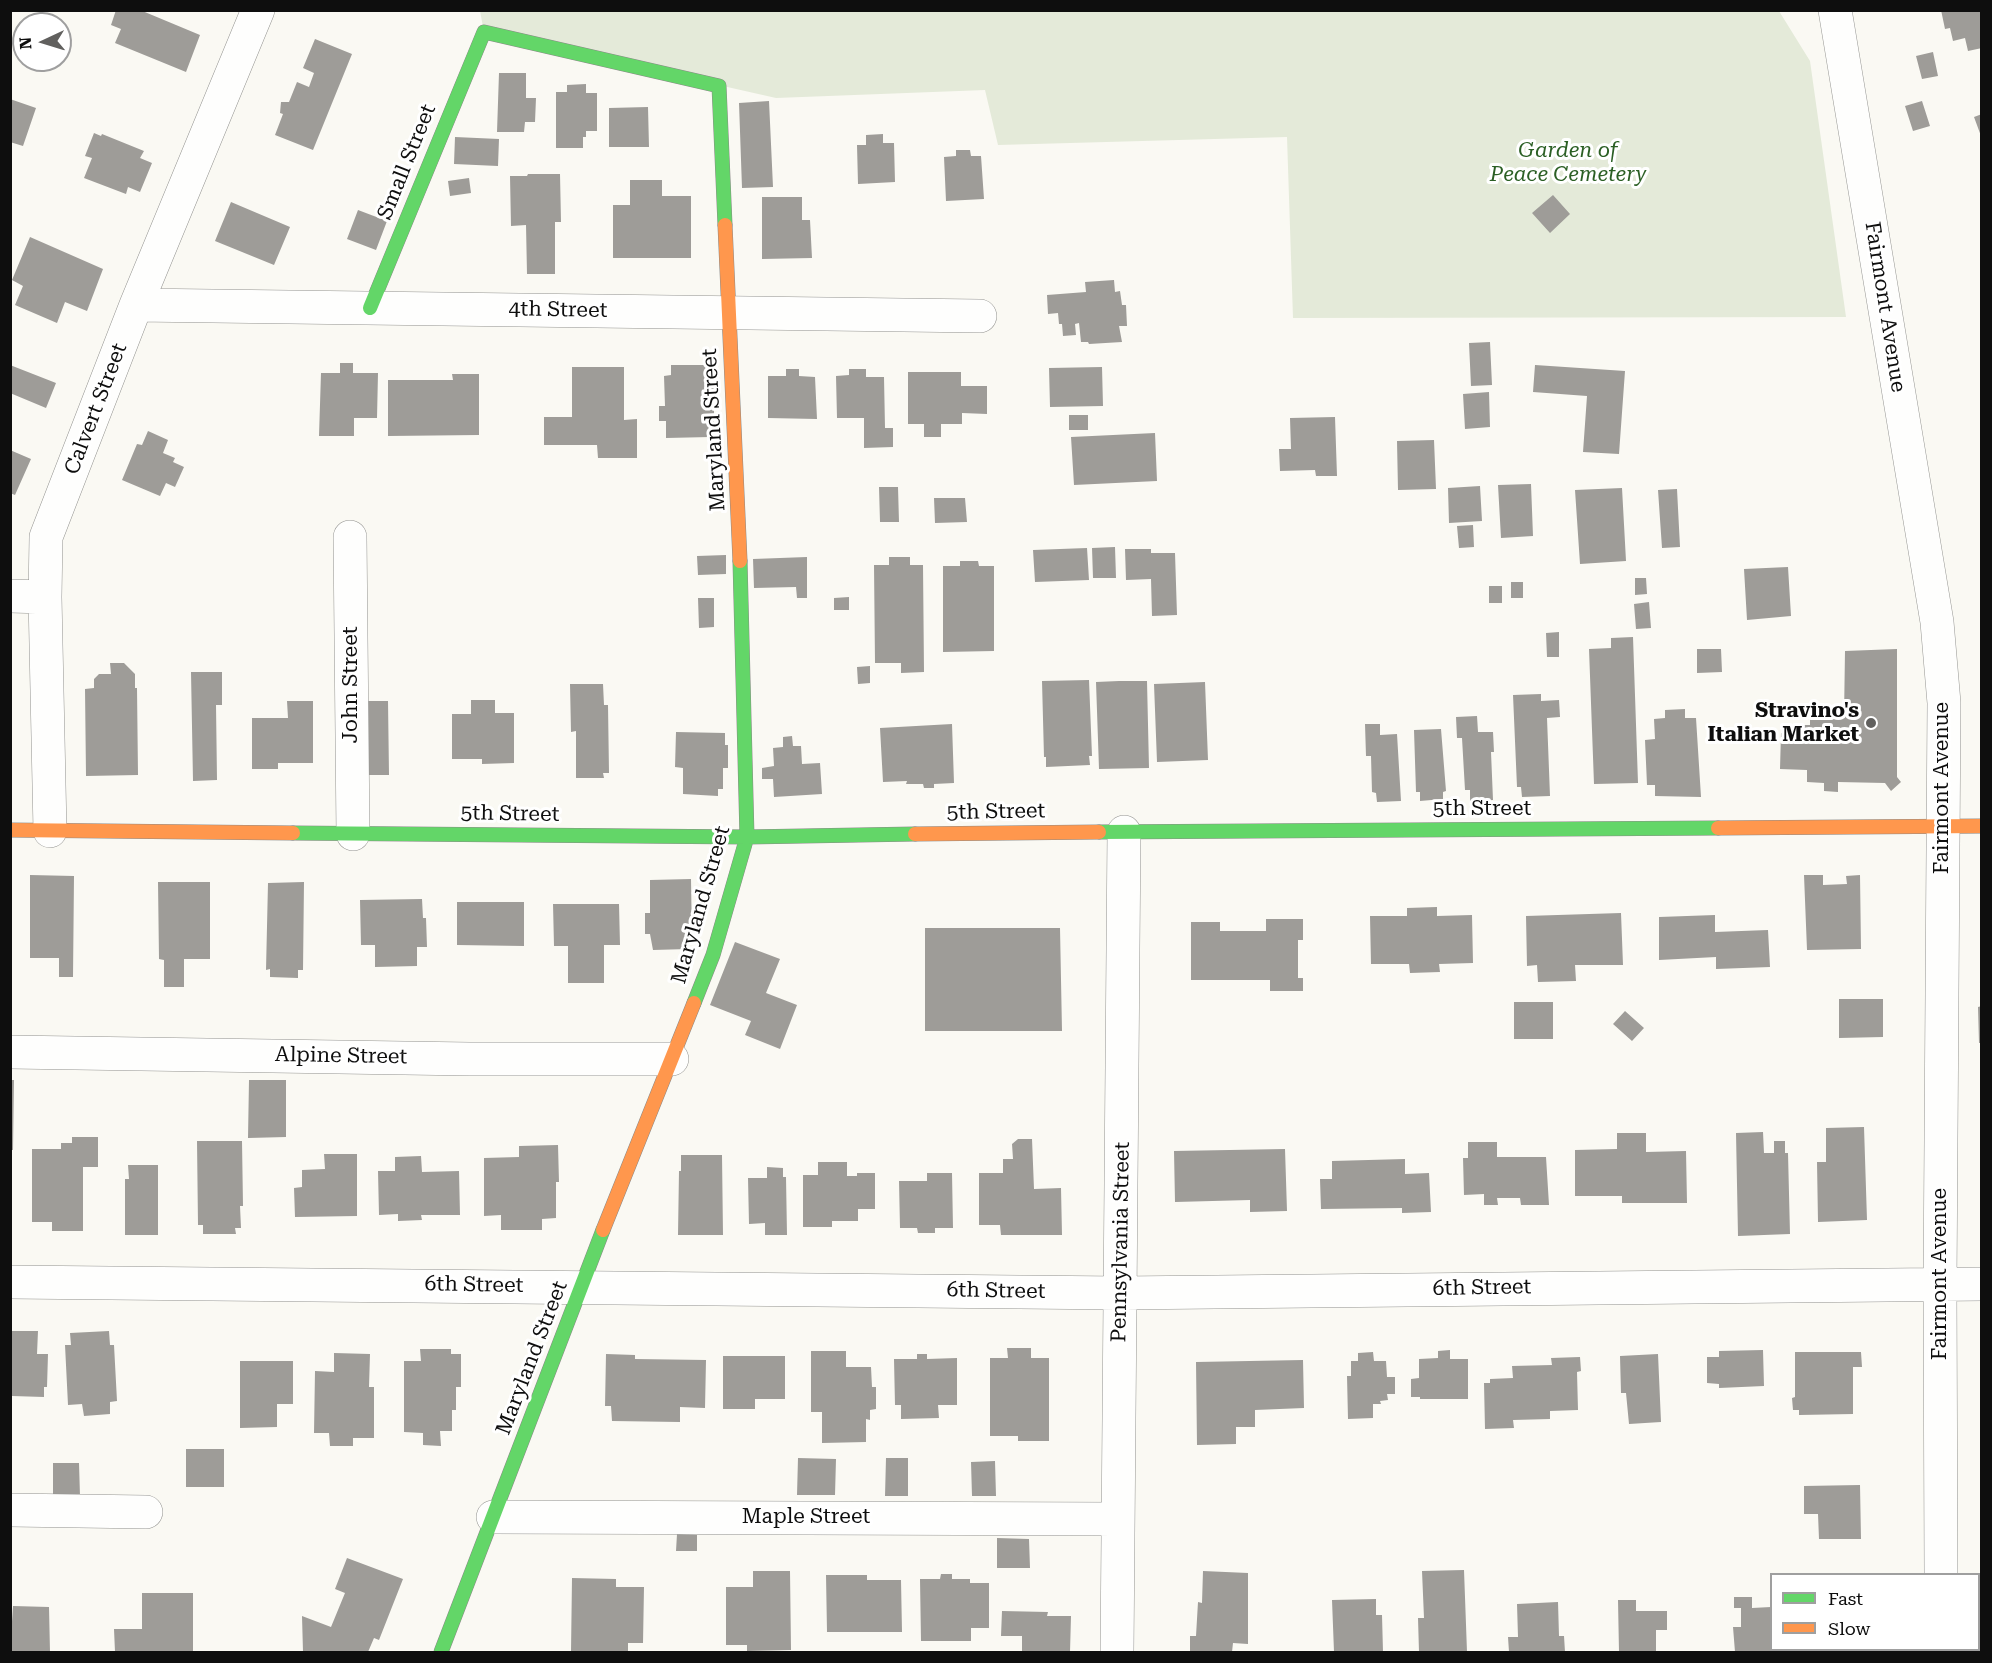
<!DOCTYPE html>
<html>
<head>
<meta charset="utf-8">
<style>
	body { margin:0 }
	#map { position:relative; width:1992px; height:1663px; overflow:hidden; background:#faf9f3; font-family:"Roboto Serif",serif }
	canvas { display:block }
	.frame { position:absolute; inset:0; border:12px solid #0e0e0e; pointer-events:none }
	.legend { position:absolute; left:1770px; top:1573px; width:210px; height:78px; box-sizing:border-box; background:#fff; border:2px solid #9f9f9f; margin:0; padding:8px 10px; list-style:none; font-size:18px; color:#0e0e0e }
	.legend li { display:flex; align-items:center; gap:12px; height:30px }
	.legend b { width:30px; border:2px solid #9f9f9f }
	.north { position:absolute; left:12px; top:12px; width:60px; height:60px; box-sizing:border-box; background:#fff; border:2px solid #9f9f9f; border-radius:50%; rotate:266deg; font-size:16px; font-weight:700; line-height:24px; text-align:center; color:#0e0e0e }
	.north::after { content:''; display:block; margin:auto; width:21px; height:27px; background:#61605e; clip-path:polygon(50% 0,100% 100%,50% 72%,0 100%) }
</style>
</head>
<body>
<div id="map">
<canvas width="1992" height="1663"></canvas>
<div class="frame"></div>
<ul class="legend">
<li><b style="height:8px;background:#63d668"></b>Fast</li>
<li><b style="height:8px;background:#ff974d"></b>Slow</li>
</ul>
<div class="north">N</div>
</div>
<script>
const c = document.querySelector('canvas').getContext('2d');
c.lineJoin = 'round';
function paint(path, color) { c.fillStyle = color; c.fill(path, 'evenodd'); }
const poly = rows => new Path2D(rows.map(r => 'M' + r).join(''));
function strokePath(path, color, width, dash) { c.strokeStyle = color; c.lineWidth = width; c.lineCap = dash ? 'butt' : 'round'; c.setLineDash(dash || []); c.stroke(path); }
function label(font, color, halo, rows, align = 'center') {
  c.font = font + ' "Roboto Serif",serif'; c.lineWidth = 6; c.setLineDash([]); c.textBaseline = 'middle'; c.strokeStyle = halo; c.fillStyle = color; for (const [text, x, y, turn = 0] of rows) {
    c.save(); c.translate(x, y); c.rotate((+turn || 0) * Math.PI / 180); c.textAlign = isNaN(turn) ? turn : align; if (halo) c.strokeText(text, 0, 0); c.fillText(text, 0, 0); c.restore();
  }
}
paint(poly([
	[480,11,1779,11,1810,61,1846,317,1293,318,1287,137,998,145,985,90,776,98,484,32]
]), '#e4ead9');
paint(poly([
	[116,10,140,10,200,35,186,72,115,43,121,29,111,25],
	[1941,10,1982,10,1982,48,1968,51,1965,38,1953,41,1950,28,1945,29],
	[315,39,352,54,313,150,275,135,283,114,280,113,281,102,289,102,297,82,309,87,314,73,303,68],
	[1933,52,1938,76,1922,79,1916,56],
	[499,73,526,73,526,98,536,98,535,122,525,122,524,132,497,132],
	[586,84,586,93,597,93,597,131,586,131,586,137,583,137,583,148,556,148,556,92,567,92,567,85],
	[10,99,36,108,23,146,10,142],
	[769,101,773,187,742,188,739,103],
	[1922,101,1930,126,1913,131,1905,106],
	[648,107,649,147,609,147,609,108],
	[1982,114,1982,136,1981,136,1974,117],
	[94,133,101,136,102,134,144,151,140,158,152,163,140,192,128,187,126,194,84,178,92,158,85,156],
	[883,134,883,143,894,143,895,182,858,184,857,145,866,145,866,135],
	[455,137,499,139,498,166,454,164],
	[956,150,970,150,971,156,981,156,984,199,946,201,944,157,956,156],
	[528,174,560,174,561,222,555,222,555,274,527,274,526,225,511,226,510,176,527,176],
	[469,178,471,193,450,196,448,181],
	[630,180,662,180,662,196,691,196,691,258,613,258,613,205,630,205],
	[1553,195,1570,214,1550,233,1532,213],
	[762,197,802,197,802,220,810,220,812,258,762,259],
	[231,202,290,227,274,265,215,241],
	[358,210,387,221,376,250,347,239],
	[30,237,103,269,87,311,65,302,57,323,15,305,23,286,12,280],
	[1114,280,1115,292,1120,291,1122,305,1126,305,1127,326,1119,326,1122,342,1089,344,1088,342,1081,342,1079,323,1075,324,1076,335,1063,336,1062,324,1059,324,1058,313,1048,314,1047,295,1086,292,1085,282],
	[1490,342,1492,385,1471,386,1469,343],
	[340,363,353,363,353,373,378,373,377,418,354,418,354,436,319,436,321,373,340,373],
	[10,365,56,383,46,408,10,393],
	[671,365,706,365,707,375,714,375,714,426,710,426,710,437,666,438,666,421,659,421,659,406,665,406,664,376,671,375],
	[1535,365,1625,371,1619,454,1583,452,1587,396,1533,392],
	[572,367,624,367,624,420,637,419,637,458,598,458,597,445,544,445,544,417,572,417],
	[1102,367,1103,406,1050,407,1049,368],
	[786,369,799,369,799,376,815,377,817,419,768,418,768,376,786,376],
	[849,369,866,369,866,377,884,377,885,428,893,428,893,447,864,448,864,418,837,418,836,376,849,375],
	[908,372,961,372,961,386,987,386,987,414,962,413,962,424,941,424,941,437,924,437,924,424,908,424],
	[452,374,479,374,479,435,388,436,388,380,453,380],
	[1489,392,1490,427,1465,429,1463,394],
	[1069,415,1088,415,1088,430,1069,430],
	[1335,417,1337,476,1316,476,1315,470,1280,471,1279,449,1291,449,1290,418],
	[148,431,168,440,163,453,175,458,173,462,184,467,175,487,166,483,160,496,122,480,137,444,142,445],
	[1155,433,1157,481,1074,485,1071,437],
	[1434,440,1436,489,1398,490,1397,441],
	[10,450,31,459,15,495,10,493],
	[1531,484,1533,536,1501,538,1498,485],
	[1480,486,1482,521,1449,523,1448,488],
	[879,487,898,487,899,522,880,522],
	[1622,488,1626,561,1580,564,1575,490],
	[1677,489,1680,547,1662,548,1658,490],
	[934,498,965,498,967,522,935,523],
	[1473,525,1474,547,1459,548,1457,526],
	[1115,547,1116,578,1093,578,1092,548],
	[1087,548,1089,580,1035,582,1033,550],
	[1125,549,1151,549,1151,553,1175,553,1177,615,1152,616,1151,579,1126,580],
	[726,555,726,574,698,575,697,556],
	[807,557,807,598,797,598,796,587,754,588,753,559],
	[889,557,910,557,910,565,923,565,924,672,901,673,901,663,875,663,874,565,889,565],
	[960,561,978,561,979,566,994,566,994,651,943,652,943,566,960,566],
	[1788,567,1791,616,1747,620,1744,569],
	[1635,578,1646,578,1647,594,1635,595],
	[1511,582,1523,582,1523,598,1511,598],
	[1489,586,1502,586,1502,603,1489,603],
	[849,597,849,610,834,610,834,598],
	[698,598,714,598,714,627,699,628],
	[1649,602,1651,628,1636,629,1634,604],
	[1559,632,1559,657,1547,657,1546,633],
	[1633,637,1638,783,1594,784,1589,649,1611,648,1611,638],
	[1697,649,1721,649,1722,672,1697,673],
	[1897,649,1897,777,1901,782,1891,791,1885,783,1838,782,1838,792,1824,791,1824,783,1807,782,1807,770,1780,769,1781,733,1786,734,1786,725,1810,725,1810,717,1844,717,1845,651],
	[110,663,124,663,135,674,135,688,137,688,138,775,86,776,85,689,94,688,94,679,99,674,111,674],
	[870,666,870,683,858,684,857,667],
	[191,672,222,672,222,705,216,705,217,780,193,781],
	[1089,680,1092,756,1089,756,1090,765,1046,767,1046,757,1044,757,1042,681],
	[1119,681,1147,681,1149,768,1099,769,1096,682],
	[1205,682,1208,760,1157,762,1154,684],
	[570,684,603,684,604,705,608,705,609,773,603,773,604,778,576,778,576,731,571,732],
	[1541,694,1541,701,1559,700,1560,717,1547,718,1550,796,1522,797,1521,787,1517,787,1513,695],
	[471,700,495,700,495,713,514,713,514,763,482,764,482,759,452,759,452,714,471,714],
	[287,701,313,701,313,763,278,763,278,769,252,769,252,718,288,718],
	[356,701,388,701,389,775,357,775],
	[1685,709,1685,718,1696,718,1701,797,1655,796,1655,785,1647,785,1645,740,1655,739,1654,719,1665,718,1665,710],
	[1477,716,1478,732,1493,732,1494,752,1491,752,1493,800,1470,801,1470,790,1465,790,1462,738,1457,738,1456,717],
	[952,724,954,783,934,784,934,788,924,788,923,784,906,784,907,781,883,782,880,728],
	[1365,724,1380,724,1380,735,1397,734,1401,801,1377,802,1376,793,1372,792,1371,756,1366,756],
	[1441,729,1446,791,1443,792,1443,799,1420,801,1420,792,1416,792,1414,730],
	[676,732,725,733,725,745,728,745,728,768,723,768,723,789,718,789,718,796,683,794,683,768,675,767],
	[792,736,793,746,801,746,802,764,820,763,822,794,774,797,773,779,762,779,762,768,774,766,773,748,783,747,783,737],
	[30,875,74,876,73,977,59,977,59,958,30,958],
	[1804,875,1823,875,1823,885,1847,884,1846,876,1860,875,1861,949,1807,950],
	[691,879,692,941,688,941,688,949,653,950,650,934,645,934,645,913,650,913,650,880],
	[158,882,210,882,210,959,184,959,184,987,164,987,164,960,159,959],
	[304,882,303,970,298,970,298,978,270,977,270,969,266,970,268,883],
	[422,899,423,918,426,918,427,947,417,947,417,966,375,967,375,945,361,945,360,900],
	[457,902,524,902,524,946,457,945],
	[553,904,619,904,620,945,604,945,604,983,568,983,568,946,554,946],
	[1437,907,1437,916,1472,915,1473,963,1439,964,1440,972,1410,973,1409,964,1371,964,1370,916,1407,916,1407,908],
	[1621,913,1623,965,1575,965,1576,981,1538,982,1537,965,1527,966,1526,916],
	[1715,915,1715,932,1768,930,1770,967,1716,969,1716,957,1659,960,1659,917],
	[1266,919,1303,919,1303,940,1298,940,1298,978,1303,978,1303,991,1270,991,1270,980,1191,980,1191,922,1220,922,1220,931,1266,931],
	[925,928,1060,928,1062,1031,925,1031],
	[735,942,780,959,766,993,797,1005,780,1049,745,1035,751,1021,710,1005],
	[1839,999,1883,999,1883,1037,1839,1038],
	[1514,1002,1553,1002,1553,1039,1514,1039],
	[1982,1006,1982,1043,1979,1043,1978,1007],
	[1625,1011,1644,1028,1632,1041,1613,1024],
	[10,1080,14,1080,13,1150,10,1150],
	[249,1080,286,1080,286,1137,248,1138],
	[1864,1127,1867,1220,1818,1222,1817,1162,1826,1162,1826,1128],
	[1763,1132,1764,1153,1774,1153,1774,1141,1785,1141,1785,1153,1788,1153,1790,1234,1738,1236,1736,1133],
	[1617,1133,1646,1133,1646,1152,1686,1151,1687,1203,1622,1203,1622,1196,1575,1196,1575,1150,1617,1149],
	[72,1137,98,1137,98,1167,83,1167,83,1231,52,1231,52,1222,32,1222,32,1149,61,1149,61,1143,72,1143],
	[1018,1139,1032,1139,1034,1189,1061,1188,1062,1235,1001,1235,1000,1225,979,1225,979,1173,1003,1173,1003,1159,1013,1159,1012,1144],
	[197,1141,242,1141,243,1206,240,1206,241,1228,235,1228,236,1234,203,1234,203,1225,198,1225],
	[1468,1142,1497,1142,1497,1157,1546,1157,1549,1205,1521,1205,1520,1198,1497,1198,1498,1205,1484,1205,1484,1194,1464,1195,1463,1158,1468,1158],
	[558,1145,559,1182,556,1182,556,1218,542,1219,542,1230,501,1230,501,1215,484,1216,484,1158,519,1157,519,1146],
	[1285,1149,1287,1211,1250,1212,1250,1200,1175,1202,1174,1151],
	[324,1154,357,1154,357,1216,295,1217,294,1188,302,1187,302,1170,325,1169],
	[681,1155,722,1155,723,1235,678,1235,679,1171,681,1171],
	[421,1156,422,1172,459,1171,460,1215,421,1215,422,1220,398,1221,398,1214,379,1215,378,1171,395,1171,395,1157],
	[1405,1159,1405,1174,1429,1173,1431,1212,1402,1213,1402,1208,1321,1209,1320,1179,1332,1179,1332,1161],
	[818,1162,847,1162,847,1176,857,1176,857,1173,875,1173,875,1209,858,1209,858,1221,832,1221,832,1227,803,1227,803,1175,818,1175],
	[128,1165,158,1165,158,1235,125,1235,125,1179,129,1179],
	[767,1167,783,1168,783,1177,786,1177,787,1235,765,1235,765,1223,749,1224,748,1178,767,1178],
	[927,1173,952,1173,953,1228,935,1228,935,1233,918,1233,917,1228,900,1228,899,1181,927,1181],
	[10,1331,38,1331,37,1354,48,1354,47,1387,44,1387,44,1397,12,1396],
	[109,1331,110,1345,114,1345,117,1401,110,1402,110,1414,84,1416,82,1404,68,1405,65,1345,71,1345,70,1333],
	[1007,1348,1031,1348,1031,1358,1049,1358,1049,1441,1018,1441,1018,1436,990,1436,990,1358,1008,1358],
	[420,1349,451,1349,451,1354,461,1354,461,1387,456,1387,456,1410,452,1410,452,1431,440,1431,441,1446,423,1445,423,1433,404,1432,404,1361,421,1361],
	[1450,1350,1450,1359,1468,1359,1468,1399,1420,1399,1420,1397,1411,1397,1411,1379,1419,1378,1419,1359,1438,1358,1438,1351],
	[1763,1350,1764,1386,1719,1388,1719,1384,1707,1383,1707,1357,1719,1357,1719,1351],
	[811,1351,846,1351,846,1367,871,1367,872,1387,876,1387,876,1409,870,1410,870,1420,866,1419,866,1442,822,1443,822,1412,811,1412],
	[1373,1352,1374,1361,1386,1361,1387,1377,1395,1377,1395,1394,1387,1394,1388,1400,1380,1401,1381,1404,1373,1404,1373,1418,1348,1419,1347,1376,1351,1376,1351,1361,1358,1361,1358,1353],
	[1795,1352,1861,1352,1862,1367,1853,1367,1853,1414,1799,1415,1799,1410,1793,1410,1792,1398,1795,1397],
	[334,1353,370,1354,369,1387,374,1387,374,1438,353,1438,353,1446,330,1446,329,1433,314,1433,315,1371,334,1372],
	[606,1354,635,1355,635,1359,706,1360,705,1408,680,1407,680,1422,612,1421,611,1406,605,1406],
	[917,1354,927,1354,927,1359,957,1358,957,1405,938,1405,939,1418,901,1419,901,1405,895,1405,894,1359,917,1359],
	[1658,1354,1661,1422,1629,1424,1626,1393,1621,1393,1620,1356],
	[723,1356,785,1356,785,1399,755,1399,755,1409,723,1409],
	[1580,1357,1581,1371,1577,1372,1578,1410,1550,1411,1550,1419,1513,1420,1514,1428,1485,1429,1484,1383,1490,1383,1490,1379,1513,1378,1512,1366,1552,1365,1551,1358],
	[1303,1360,1304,1408,1255,1410,1255,1427,1236,1427,1236,1444,1197,1445,1196,1362],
	[240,1361,293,1361,293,1404,277,1404,277,1427,240,1428],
	[186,1449,224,1449,224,1487,186,1487],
	[798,1458,836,1459,835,1495,797,1495],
	[886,1458,908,1458,908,1496,885,1496],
	[995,1461,996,1496,972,1496,971,1462],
	[53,1463,79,1463,80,1496,53,1495],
	[1860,1485,1861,1539,1819,1539,1818,1514,1804,1514,1804,1486],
	[677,1534,697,1535,697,1551,676,1551],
	[997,1538,1029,1539,1030,1568,997,1568],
	[347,1558,403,1579,379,1640,374,1638,368,1652,303,1652,302,1616,331,1627,345,1593,335,1589],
	[1464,1570,1467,1652,1419,1652,1418,1618,1424,1618,1422,1571],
	[753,1571,790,1571,791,1650,747,1651,747,1645,726,1645,726,1587,753,1587],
	[1203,1571,1248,1573,1248,1644,1233,1643,1232,1652,1190,1652,1190,1636,1196,1636,1198,1602,1202,1603],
	[941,1574,952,1574,952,1579,970,1579,970,1583,989,1583,989,1628,971,1628,971,1641,921,1641,920,1579,940,1579],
	[826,1575,867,1575,867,1580,901,1580,902,1632,827,1632],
	[572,1578,616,1579,616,1587,644,1587,643,1643,628,1643,628,1652,571,1652],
	[142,1593,193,1593,193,1652,115,1652,114,1629,142,1629],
	[1734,1597,1752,1597,1752,1608,1771,1607,1771,1652,1735,1652,1733,1627,1741,1627,1741,1608,1734,1608],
	[1376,1599,1376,1615,1382,1615,1383,1652,1334,1652,1332,1600],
	[1618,1600,1636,1600,1636,1611,1667,1611,1667,1630,1656,1630,1656,1652,1619,1652],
	[1558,1602,1559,1636,1564,1636,1565,1652,1509,1652,1508,1637,1518,1637,1517,1604],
	[13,1606,49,1607,50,1652,10,1652],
	[1002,1611,1048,1612,1047,1616,1071,1616,1070,1652,1022,1652,1022,1636,1001,1636],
	[1802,1650,1865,1650,1865,1652,1802,1652]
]), '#9e9c98');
const street = poly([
	[1835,10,1937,622,1944,703,1940,1285,1941,1574],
	[136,305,980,316],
	[350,537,353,834],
	[10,596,45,597],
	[50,831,45,597,46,537,136,305,258,10],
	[10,1052,470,1059,672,1059],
	[10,1282,1120,1293,1982,1284],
	[10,1510,146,1512],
	[493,1517,1118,1519],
	[1942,1650,1942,1652],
	[1117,1652,1124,832]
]);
const fast = poly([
	[370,308,484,32,719,86,725,225],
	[1099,832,1718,828],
	[293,833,747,837,915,834],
	[694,1003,713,955,747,837,740,561],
	[441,1652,603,1230]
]);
const slow = poly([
	[725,225,740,561],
	[1718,828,1982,826],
	[10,830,293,833],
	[915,834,1099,832],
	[603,1230,694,1003]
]);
strokePath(street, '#949491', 34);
strokePath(fast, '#8b8a88', 15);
strokePath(slow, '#8b8a88', 15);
strokePath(street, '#fefefd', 33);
strokePath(fast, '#63d668', 14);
strokePath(slow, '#ff974d', 14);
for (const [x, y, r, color] of [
	[1871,723,6,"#61605e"]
]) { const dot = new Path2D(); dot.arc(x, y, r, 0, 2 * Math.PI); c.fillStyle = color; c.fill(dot); strokePath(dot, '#fff', 2); }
label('italic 21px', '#2b5f24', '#fff', [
	["Garden of",1568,151],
	["Peace Cemetery",1568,175]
]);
label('21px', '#0e0e0e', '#fff', [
	["Small Street",407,162,-68],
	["Fairmont Avenue",1885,307,81],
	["4th Street",558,310,1],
	["Calvert Street",96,409,-69],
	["Maryland Street",714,430,-93],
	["John Street",351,685,-90],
	["Fairmont Avenue",1942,788,-90],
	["5th Street",1482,809],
	["5th Street",996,812,-1],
	["5th Street",510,814,1],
	["Maryland Street",701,905,-74],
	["Alpine Street",341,1056,1],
	["Pennsylvania Street",1121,1242,-89],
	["Fairmont Avenue",1940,1274,-90],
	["6th Street",474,1285,1],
	["6th Street",1482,1288,-1],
	["6th Street",996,1291,1],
	["Maryland Street",532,1358,-69],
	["Maple Street",806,1517]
]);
label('bold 21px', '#0e0e0e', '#fff', [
	["Stravino's",1859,711],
	["Italian Market",1859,735]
], 'right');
</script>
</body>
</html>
